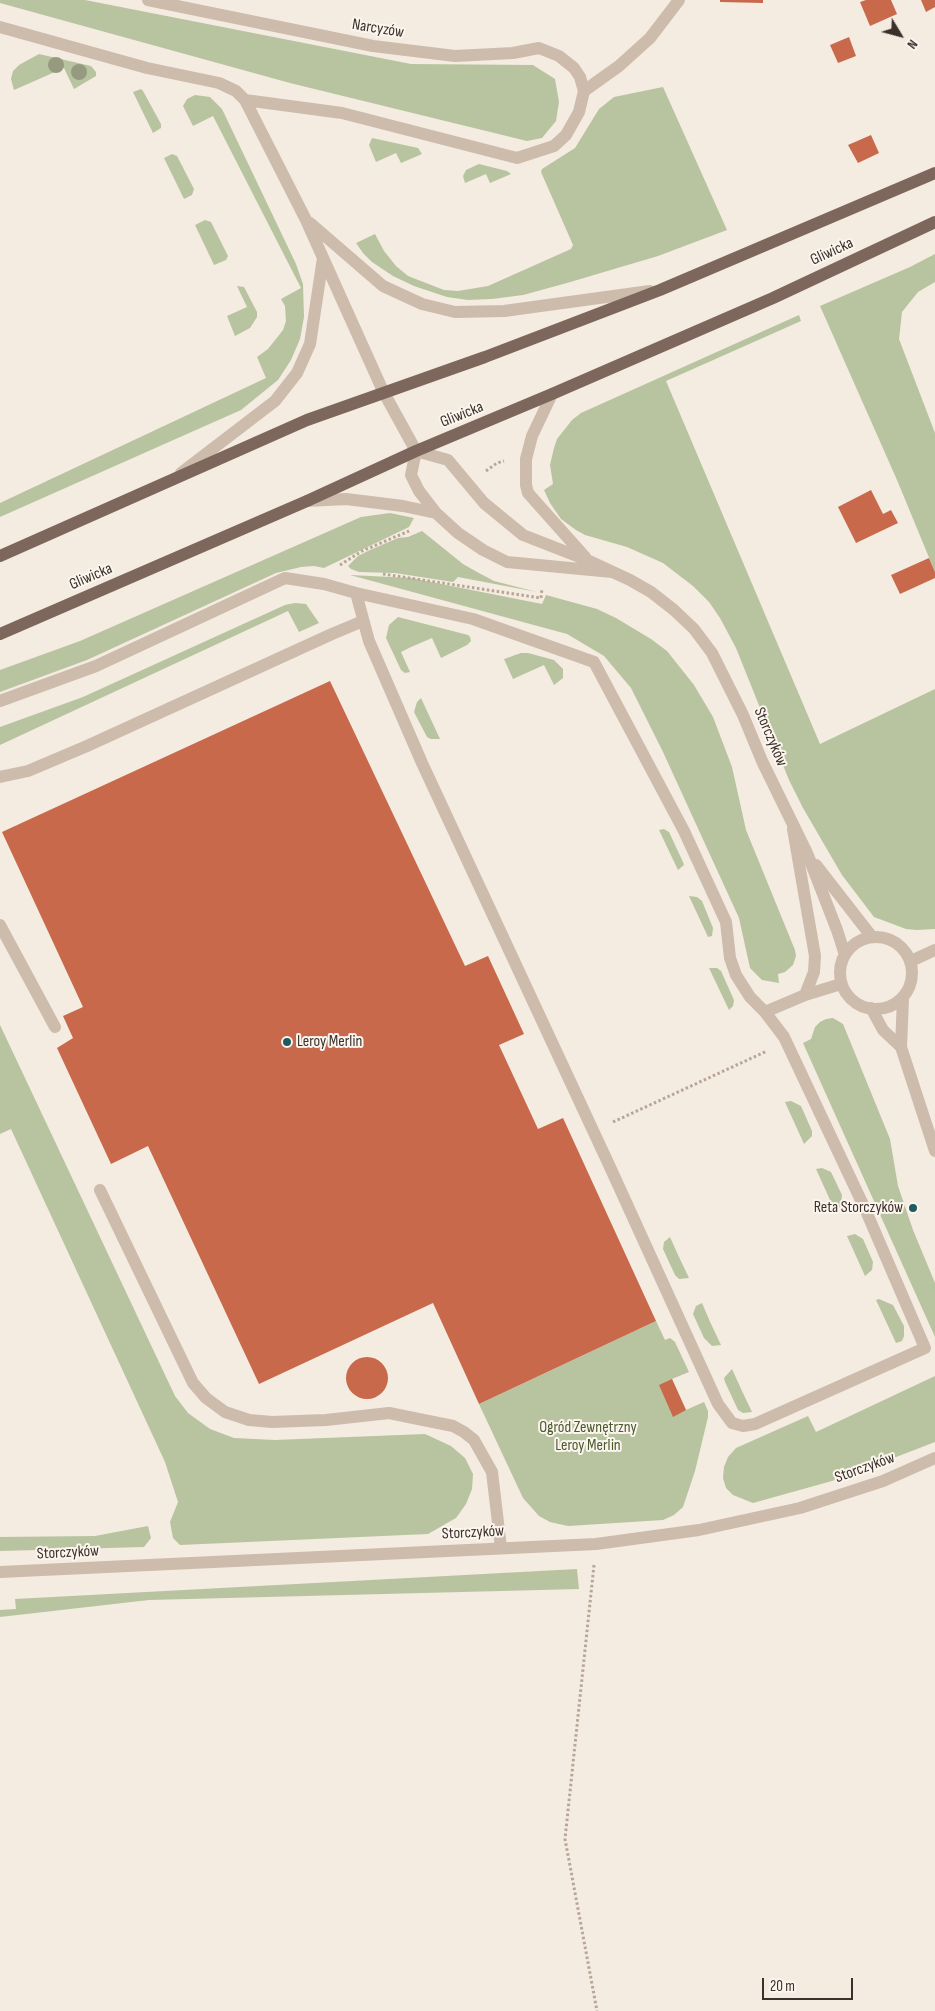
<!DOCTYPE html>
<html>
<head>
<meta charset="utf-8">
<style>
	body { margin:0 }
	#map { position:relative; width:935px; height:2011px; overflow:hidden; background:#f4ebe1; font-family:"Sofia Sans Condensed",sans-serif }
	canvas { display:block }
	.north { position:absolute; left:875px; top:10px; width:50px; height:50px; -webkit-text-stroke:4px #fbf5ee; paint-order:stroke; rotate:127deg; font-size:14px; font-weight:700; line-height:20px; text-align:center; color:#3b302b }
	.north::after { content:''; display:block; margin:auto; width:18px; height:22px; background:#3b302b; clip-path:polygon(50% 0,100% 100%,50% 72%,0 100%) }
	.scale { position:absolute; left:762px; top:1978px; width:91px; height:22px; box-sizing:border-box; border:2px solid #3b302b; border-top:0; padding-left:6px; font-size:15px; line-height:18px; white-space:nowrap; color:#3b302b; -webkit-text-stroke:4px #fbf5ee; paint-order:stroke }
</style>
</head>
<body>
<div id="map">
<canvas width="935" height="2011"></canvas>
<div class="north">N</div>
<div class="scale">20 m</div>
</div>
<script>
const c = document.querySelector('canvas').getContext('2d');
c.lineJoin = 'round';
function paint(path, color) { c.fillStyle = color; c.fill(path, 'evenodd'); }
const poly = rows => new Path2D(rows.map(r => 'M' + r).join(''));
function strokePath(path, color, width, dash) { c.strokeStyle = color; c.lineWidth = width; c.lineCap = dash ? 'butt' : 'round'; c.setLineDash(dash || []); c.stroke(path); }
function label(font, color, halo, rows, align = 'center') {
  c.font = font + ' "Sofia Sans Condensed",sans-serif'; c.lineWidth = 4; c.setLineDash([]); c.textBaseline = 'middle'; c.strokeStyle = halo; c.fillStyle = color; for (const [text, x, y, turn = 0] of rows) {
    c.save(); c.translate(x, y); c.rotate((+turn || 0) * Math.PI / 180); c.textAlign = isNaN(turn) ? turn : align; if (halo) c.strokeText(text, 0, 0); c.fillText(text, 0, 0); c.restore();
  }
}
paint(poly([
	[0,0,85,0,411,64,533,65,555,79,559,102,556,121,542,138,527,141,290,83,0,3],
	[39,54,91,66,96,72,96,76,74,89,64,68,14,90,11,79,13,71,19,65],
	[663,87,727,230,658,256,567,283,523,295,492,299,468,300,447,297,414,286,393,276,372,262,363,253,356,243,375,234,384,251,396,266,408,276,444,290,458,291,488,286,571,249,573,245,541,172,542,169,575,148,599,109,614,97],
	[141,89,143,91,161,124,161,128,153,133,133,92],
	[195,95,210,97,222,109,296,264,303,284,304,317,300,339,291,360,278,380,241,410,0,517,0,503,266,378,257,357,268,349,283,330,286,321,285,306,281,299,301,288,213,116,193,126,183,106,187,99],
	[372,138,418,148,422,154,401,163,396,153,376,162,369,145],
	[172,154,177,156,194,189,192,195,184,199,164,158],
	[479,164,507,171,511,174,490,183,486,174,465,183,463,176,466,170],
	[205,220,211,222,228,256,226,260,214,265,195,225],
	[935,254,935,282,918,292,902,312,899,339,935,433,935,572,897,480,820,306,910,267],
	[237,286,244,287,257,312,257,317,250,328,235,336,227,316,247,307],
	[799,315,801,321,666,381,820,744,935,689,935,929,917,930,906,929,874,917,842,875,803,808,789,780,736,648,720,618,709,602,693,586,663,563,627,547,585,535,576,530,561,519,550,503,544,490,553,484,550,465,554,448,557,439,572,420,581,413],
	[390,513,414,518,409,527,324,568,314,566,301,567,276,573,87,660,0,692,0,670,80,641,361,517],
	[422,531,463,564,477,572,494,581,537,592,458,577,453,582,395,573,359,572,351,569,348,566,358,556,370,550,398,538,408,537],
	[350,575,411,578,542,604,546,595,597,609,616,618,651,639,667,651,694,685,713,717,732,767,746,830,795,950,796,956,793,965,785,972,778,974,779,983,762,980,750,968,739,918,663,752,631,688,604,656,567,634],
	[295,603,306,604,319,623,299,632,288,611,0,745,0,727,83,697,285,605],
	[398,617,468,635,470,637,471,641,467,645,441,658,432,638,411,647,401,652,410,672,405,673,401,670,386,638,389,625],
	[521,653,528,653,554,660,563,669,563,678,554,685,544,665,513,679,504,659],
	[421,698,440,739,431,739,427,737,414,712,417,702],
	[664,829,669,832,683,862,684,865,678,870,659,830],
	[689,896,697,897,702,901,713,928,712,936,708,937],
	[709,968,717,968,721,971,734,1000,733,1006,729,1010],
	[833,1018,843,1024,890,1139,898,1186,913,1230,935,1283,935,1337,803,1043,811,1039,815,1027,820,1022,826,1019],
	[0,1025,175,1396,188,1413,210,1429,234,1438,275,1440,425,1434,451,1446,465,1458,473,1474,472,1489,466,1504,456,1518,428,1534,180,1545,173,1538,170,1522,178,1502,165,1462,11,1129,0,1134],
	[791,1101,801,1106,812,1131,812,1136,804,1144,785,1102],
	[822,1168,831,1172,842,1195,841,1206,835,1211,816,1169],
	[855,1234,863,1239,873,1262,872,1270,865,1276,847,1236],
	[670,1237,679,1257,689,1278,679,1279,675,1275,663,1249,664,1242],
	[879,1299,893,1305,904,1326,904,1336,902,1341,896,1343,876,1300],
	[702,1303,711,1324,721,1345,712,1346,704,1338,693,1314,696,1306],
	[656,1321,665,1340,670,1338,675,1342,689,1372,672,1379,686,1410,704,1402,708,1411,708,1417,695,1471,683,1507,674,1515,663,1520,568,1526,550,1522,539,1516,523,1498,479,1404],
	[732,1369,742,1391,752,1412,743,1413,738,1410,725,1382,724,1378],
	[935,1376,935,1442,839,1479,753,1503,733,1495,726,1488,723,1478,724,1467,728,1457,736,1448,808,1416,816,1432],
	[148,1526,151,1538,144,1547,0,1551,0,1537,95,1536],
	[577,1569,579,1589,149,1600,0,1617,0,1610,16,1609,15,1599]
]), '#b8c4a0');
paint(poly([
	[720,0,763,0,763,3,720,2],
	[866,0,891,0,897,14,870,26,860,2],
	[921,0,935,0,935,7,926,12],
	[849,37,856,56,838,63,830,45],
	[871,135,879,153,858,163,848,145],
	[871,490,883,514,891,510,898,523,856,543,838,507],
	[929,558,935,572,935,578,900,594,891,575],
	[330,681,465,966,488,956,524,1034,499,1045,538,1129,563,1118,656,1321,479,1404,433,1303,259,1384,148,1146,111,1164,57,1048,73,1038,63,1016,83,1007,2,832],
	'346 1378a21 21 0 1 1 42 0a21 21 0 1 1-42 0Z',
	[672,1379,686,1410,673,1417,659,1385]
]), '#c8694b');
strokePath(poly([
	[486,471,497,463,504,461],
	[340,565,362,551,409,531],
	[383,574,541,598,542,588],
	[613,1122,767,1051],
	[594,1565,565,1839,597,2011]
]), '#b9a596', 3, [2.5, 2.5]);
strokePath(poly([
	[0,701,96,666,285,578,324,584,356,593,473,619,594,662,684,831,726,922,730,958,736,975,750,997,765,1012,784,1037,866,1211,925,1348,755,1424,743,1426,732,1423,718,1404,610,1167,422,763,369,641,356,593],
	[0,777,28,771,87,746,332,634,363,621],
	[793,829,815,956,814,972,805,995],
	[0,925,55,1027],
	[911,961,935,950],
	[765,1012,805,995,841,984],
	[100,1190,193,1383,206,1398,225,1412,249,1420,272,1422,326,1420,389,1413,453,1426,464,1432,474,1440,492,1472,501,1548]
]), '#cdbbac', 12);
strokePath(poly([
	[148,0,373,46,455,56,513,53,539,48,559,56,574,68,580,77,584,91,579,112,566,135,554,146,517,158,342,113,245,100],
	[0,27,147,68,219,83,236,91,245,100,306,220,383,391,416,451,411,475,419,491,436,513,458,533,483,550,507,562,612,572],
	[584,91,619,66,650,38,679,0],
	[310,223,383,286,422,304,455,312,504,311,650,291],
	[552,394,532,436,526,459,526,485,528,493,585,557],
	[416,451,448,460,484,503,523,535,587,560,630,580,651,592,674,610,694,629,712,653,743,715,762,761,807,853,837,930,845,955],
	[181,473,275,401,297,373,310,344,323,258],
	[307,501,346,499,403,506,436,513],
	[816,865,872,937],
	'840 973a36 36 0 1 1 72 0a36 36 0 1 1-72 0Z',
	[903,998,901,1047,935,1151],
	[871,1008,883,1030,901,1047],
	[0,1572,596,1544,699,1530,800,1508,883,1481,935,1458]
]), '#cdbbac', 12);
strokePath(poly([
	[0,556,307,420,485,357,660,290,935,173],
	[0,634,307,501,416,451,552,394,773,298,935,222]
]), '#7d675c', 12);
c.fillStyle = '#969b7f';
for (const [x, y] of [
	[56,65],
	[79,72]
]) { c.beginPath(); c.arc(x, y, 8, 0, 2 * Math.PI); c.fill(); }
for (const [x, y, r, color] of [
	[287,1042,5,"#1f5a5e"],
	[913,1208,5,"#1f5a5e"]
]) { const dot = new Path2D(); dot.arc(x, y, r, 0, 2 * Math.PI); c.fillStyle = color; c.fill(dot); strokePath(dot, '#fbf5ee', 2); }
label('16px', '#3b302b', '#fbf5ee', [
	["Narcyzów",378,29,9],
	["Gliwicka",832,252,-25],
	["Gliwicka",462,415,-22],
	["Gliwicka",91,577,-23],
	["Storczyków",770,737,67],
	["Storczyków",865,1468,-20],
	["Storczyków",473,1533,-3],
	["Storczyków",68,1553,-3]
]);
label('16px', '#3b302b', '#fbf5ee', [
	["Leroy Merlin",297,1042],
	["Reta Storczyków",903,1208,"right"]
], 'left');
label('16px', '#4a5a2e', '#fbf5ee', [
	["Ogród Zewnętrzny",588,1428],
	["Leroy Merlin",588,1446]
]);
</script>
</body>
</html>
